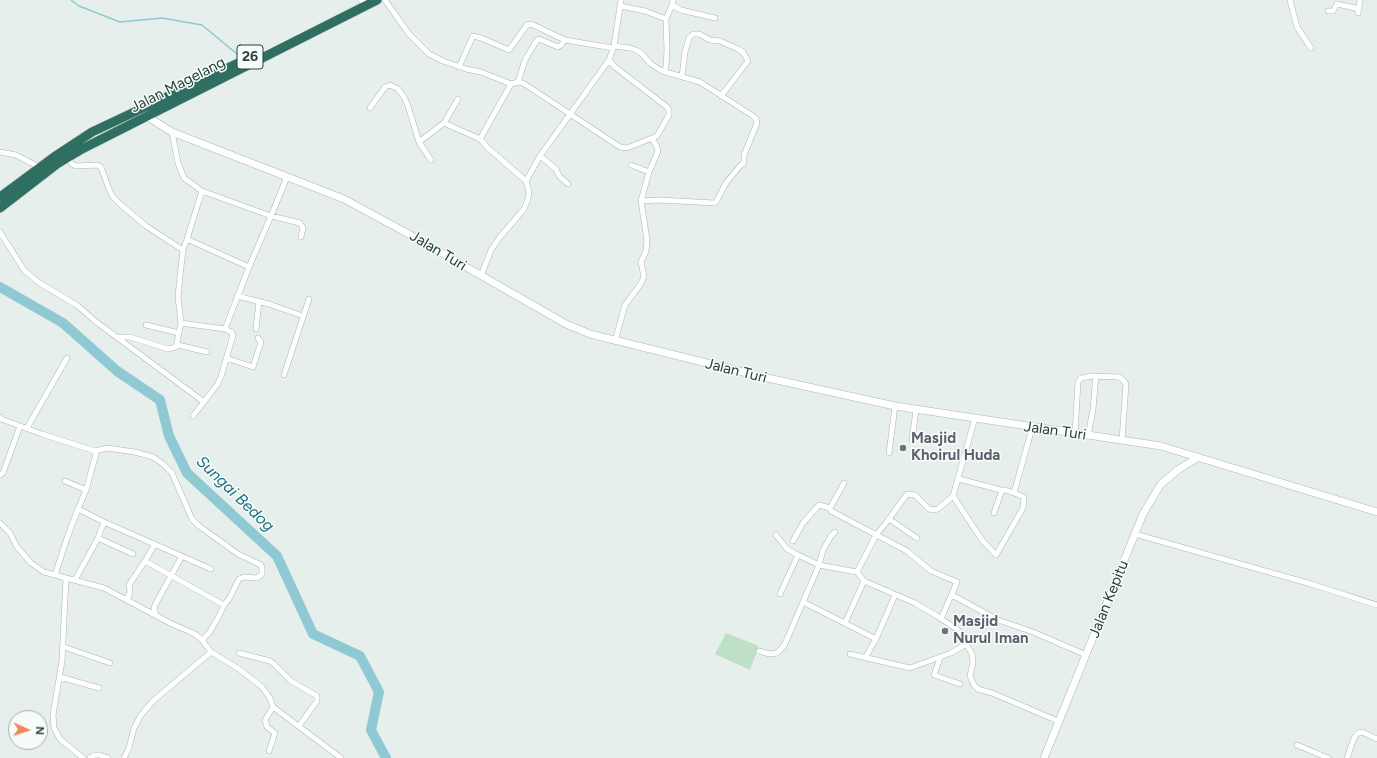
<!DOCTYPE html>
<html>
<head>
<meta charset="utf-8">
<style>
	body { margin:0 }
	#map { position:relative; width:1377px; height:758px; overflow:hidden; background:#e6efeb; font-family:Figtree,sans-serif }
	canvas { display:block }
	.north { position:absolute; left:8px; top:710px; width:40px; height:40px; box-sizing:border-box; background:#f7fbf9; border:1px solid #a3b1ad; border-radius:50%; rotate:93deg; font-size:11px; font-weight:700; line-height:16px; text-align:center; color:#24423a }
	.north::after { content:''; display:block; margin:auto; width:14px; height:18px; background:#f4845f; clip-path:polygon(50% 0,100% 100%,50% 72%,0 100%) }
</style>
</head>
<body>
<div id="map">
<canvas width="1377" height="758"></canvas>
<div class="north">N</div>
</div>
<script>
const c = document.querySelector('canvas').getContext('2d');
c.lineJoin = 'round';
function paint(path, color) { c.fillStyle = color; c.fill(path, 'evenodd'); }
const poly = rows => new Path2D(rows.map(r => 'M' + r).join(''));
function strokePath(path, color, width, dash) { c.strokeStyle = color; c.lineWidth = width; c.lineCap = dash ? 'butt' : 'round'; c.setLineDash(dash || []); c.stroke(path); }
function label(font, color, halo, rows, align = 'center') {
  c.font = font + ' Figtree,sans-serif'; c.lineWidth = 3; c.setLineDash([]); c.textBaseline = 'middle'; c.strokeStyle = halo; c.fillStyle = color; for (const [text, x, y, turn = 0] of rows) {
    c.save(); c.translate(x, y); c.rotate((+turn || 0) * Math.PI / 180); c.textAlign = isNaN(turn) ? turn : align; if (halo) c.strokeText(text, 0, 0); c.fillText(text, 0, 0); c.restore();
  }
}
paint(poly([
	[726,633,759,646,750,670,715,654]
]), '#bfe0c8');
strokePath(poly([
	[71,0,79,6,120,22,162,18,202,25,237,54]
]), '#8ec9d4', 1.5);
strokePath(poly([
	[0,287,63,323,117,371,160,400,169,436,187,473,277,556,313,634,360,656,379,692,371,730,386,758]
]), '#8ec9d4', 10);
const street = poly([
	[385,0,409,34,429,54,443,61,466,69,481,72,511,84,518,82,523,83,620,147,627,148,657,136,669,115,669,110,667,107,615,67,609,60,614,46,621,0],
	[1290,0,1297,27,1311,48],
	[672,5,681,10,715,18],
	[620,6,645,11,666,19],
	[1328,11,1333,11,1337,4,1359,9],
	[1358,13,1360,0],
	[614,46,630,48,636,50,641,53,651,64,662,71,700,82,753,116,756,119,757,123,744,155,744,161,743,164,740,166,726,183,716,202,714,203,659,200,641,201],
	[459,67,473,36,481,38,509,50,527,25,531,24,565,40],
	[664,72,666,66,667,51,666,19,672,5,673,0],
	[682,76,685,52,689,38,693,34,699,34,710,40,720,41,738,49,743,52,748,61,721,96],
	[518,82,525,60,537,40,539,39,558,47,561,45,565,40,613,48],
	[370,108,385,87,390,85,398,89,404,97,408,106,419,142,431,160],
	[444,123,480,139],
	[172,132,178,163,184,178,202,191,271,216,287,177],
	[419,142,444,123,458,99],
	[0,152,16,155,39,167],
	[540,156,556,169,559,176,568,184],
	[67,158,72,164,76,166,97,165,101,167,109,189,113,197,120,204,146,226,183,250],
	[631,165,649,172],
	[526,181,540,156,609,60],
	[202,191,187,239,249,267,271,216,300,223,303,228,301,237],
	[0,232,24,270,38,282,78,306,95,321,204,402],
	[481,276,491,250,500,237,524,209,528,199,529,192,526,181,488,148,480,139,511,84],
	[237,296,269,304,303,316],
	[181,323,225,329,231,332,233,335,221,377,217,385,193,416],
	[146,325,179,333],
	[225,329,249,267],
	[256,329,259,301],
	[117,337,130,337,168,349,176,347,181,323,178,297,180,276,183,250,187,239],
	[615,341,625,305,640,285,644,277,641,262,646,251,647,240,641,201,649,172,658,151,657,147,652,138],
	[178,345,207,352],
	[226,358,253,367,261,342,258,338],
	[284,375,309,299],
	[0,417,1,419,42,434,95,451,96,454,86,490,78,509,104,522,98,538,75,580],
	[27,428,67,358],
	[1075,434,1078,382,1081,378,1092,376,1119,377,1124,381,1126,384,1122,440],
	[1088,436,1093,409,1096,376],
	[912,440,916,410],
	[95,451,107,448,135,452,153,457,163,464,172,473,192,519,199,526,238,554,261,565,262,568,262,574,257,578,244,577,239,579,229,599,224,605,219,616,209,633,202,640],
	[889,453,895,406],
	[0,475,3,473,20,426],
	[959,479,1001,490,1001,493,994,513],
	[65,481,86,490],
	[844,483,830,508,831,511,907,551,931,571,957,582,941,619],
	[1001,490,1005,490,1014,493,1032,428],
	[953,496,982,540,996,555,1023,508,1024,497,1014,493],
	[889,519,917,538],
	[104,522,211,569],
	[0,523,10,533,17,547,31,563,44,572,66,578,62,661,53,715,54,728,60,739,83,758],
	[1135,534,1311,584,1377,605],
	[776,535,787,549,796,554,819,565,857,572,864,581,915,603,937,616,958,630,972,654,973,662,970,676,974,685,978,689,992,693,1058,721],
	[98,538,133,554],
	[793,541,803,523,819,505,830,508],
	[145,561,224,605],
	[857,572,876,535,886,523,907,494,915,495,929,509,933,510,938,509,953,496,975,418],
	[55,575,67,538,78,509],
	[66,578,104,588,172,624,195,634,202,640,211,652,239,669,262,687,270,698,273,707,341,758],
	[780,594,798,555],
	[952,595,998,620,1033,632,1086,655],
	[127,600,130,592,129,585,145,561,155,544],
	[803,602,876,639],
	[156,615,154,609,155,605,182,556],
	[845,623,864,581],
	[64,647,110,663],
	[759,651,770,654,777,653,784,646,819,565,823,550,831,536,835,532],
	[239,653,270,661,274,664,291,681,317,696,317,701,299,726],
	[850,654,910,668,951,653,966,644],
	[865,658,876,639,895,595],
	[940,658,934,675,960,684],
	[60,677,99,688],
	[1297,745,1328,758],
	[269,751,275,733,267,727,265,720,273,707],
	[90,758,95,755,100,755,108,758],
	[124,758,129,748,134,728,141,715,153,701,211,652],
	[1347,758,1354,738,1358,733,1362,732,1377,739]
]);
const secondary = poly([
	[362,0,365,5],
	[143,114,172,132,344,199,405,232,566,324,590,334,763,377,895,406,1161,446,1377,512],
	[1044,758,1143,514,1161,484,1179,469,1197,458]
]);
const highway = poly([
	[0,197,54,157,92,132,253,56],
	[0,208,57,164,82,149,377,0]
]);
strokePath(street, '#a8b8b2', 6);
strokePath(secondary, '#a4bbb3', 8);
strokePath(highway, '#c2cac8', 10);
strokePath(street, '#fff', 5);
strokePath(secondary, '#fff', 7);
strokePath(highway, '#2f6f62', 9);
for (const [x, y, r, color] of [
	[903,448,4,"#6b7280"],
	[945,631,4,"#6b7280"]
]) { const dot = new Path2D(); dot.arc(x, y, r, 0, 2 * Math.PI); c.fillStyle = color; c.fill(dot); strokePath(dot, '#f7fbf9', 1.5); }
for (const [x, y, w] of [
	[250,57,26]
]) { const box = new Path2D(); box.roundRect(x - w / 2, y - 12, w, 24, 3); c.fillStyle = '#f7fbf9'; c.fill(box); strokePath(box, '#24423a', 1); }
label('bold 14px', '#24423a', null, [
	["26",250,57]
]);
label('15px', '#24423a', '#f7fbf9', [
	["Jalan Magelang",178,85,-27],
	["Jalan Turi",438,251,31],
	["Jalan Turi",736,371,14],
	["Jalan Turi",1055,431,8],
	["Jalan Kepitu",1109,599,-68]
]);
label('bold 15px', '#5b616d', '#f7fbf9', [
	["Masjid",911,439],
	["Khoirul Huda",911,456],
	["Masjid",953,622],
	["Nurul Iman",953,639]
], 'left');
label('italic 16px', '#1c6f80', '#f7fbf9', [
	["Sungai Bedog",235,494,44]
]);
</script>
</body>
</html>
